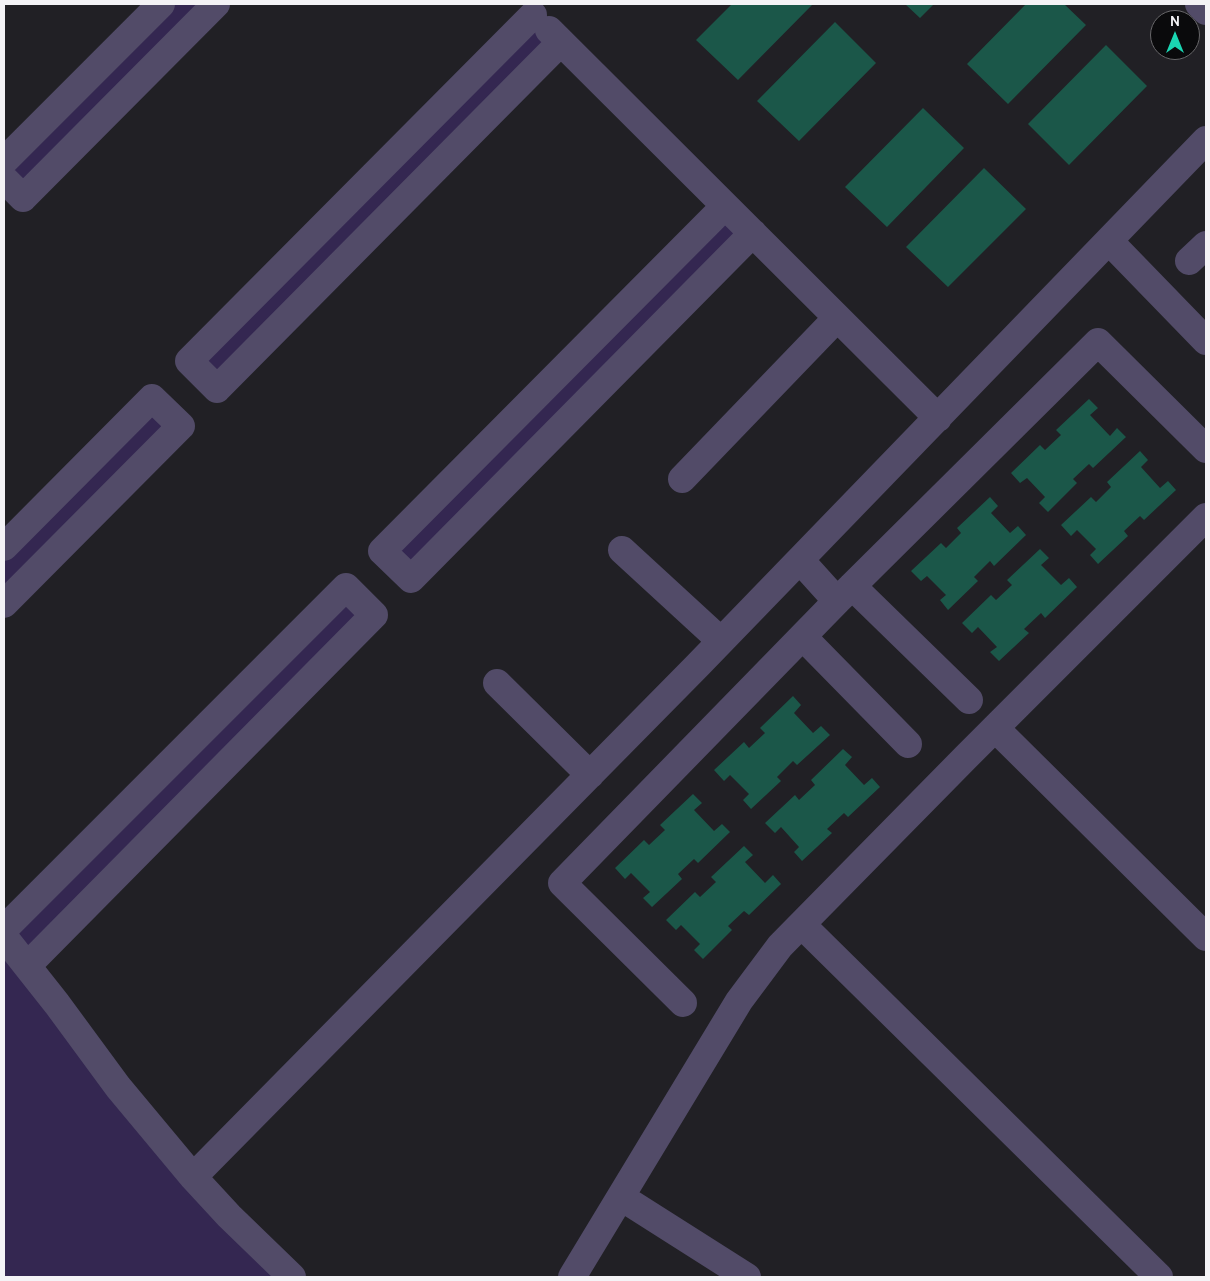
<!DOCTYPE html>
<html>
<head>
<meta charset="utf-8">
<style>
	body { margin:0 }
	#map { position:relative; width:1210px; height:1281px; overflow:hidden; background:#212025; font-family:Cabin,sans-serif }
	canvas { display:block }
	.frame { position:absolute; inset:0; border:5px solid #f4f3f6; pointer-events:none }
	.north { position:absolute; left:1150px; top:10px; width:50px; height:50px; box-sizing:border-box; background:#0a0a0c; border:1px solid #68676a; border-radius:50%; rotate:0deg; font-size:14px; font-weight:700; line-height:20px; text-align:center; color:#f4f3f6 }
	.north::after { content:''; display:block; margin:auto; width:18px; height:22px; background:#1ad5b2; clip-path:polygon(50% 0,100% 100%,50% 72%,0 100%) }
</style>
</head>
<body>
<div id="map">
<canvas width="1210" height="1281"></canvas>
<div class="frame"></div>
<div class="north">N</div>
</div>
<script>
const c = document.querySelector('canvas').getContext('2d');
c.lineJoin = 'round';
function paint(path, color) { c.fillStyle = color; c.fill(path, 'evenodd'); }
const poly = rows => new Path2D(rows.map(r => 'M' + r).join(''));
function strokePath(path, color, width, dash) { c.strokeStyle = color; c.lineWidth = width; c.lineCap = dash ? 'butt' : 'round'; c.setLineDash(dash || []); c.stroke(path); }
paint(poly([
	[161,4,216,4,23,198,4,179],
	[533,15,561,42,217,389,189,361],
	[725,206,753,233,411,579,382,551],
	[152,398,181,426,4,604,4,547],
	[346,587,374,615,27,966,292,1277,4,1277,4,929]
]), '#342751');
paint(poly([
	[732,4,813,4,738,80,696,40],
	[905,4,934,4,920,18],
	[1026,4,1064,4,1086,25,1008,104,967,64],
	[835,22,876,63,799,141,757,101],
	[1106,45,1147,86,1069,165,1028,124],
	[923,108,964,148,887,227,845,187],
	[984,168,1026,209,948,287,906,247],
	[1089,399,1098,408,1090,415,1110,436,1117,428,1126,437,1093,468,1089,464,1073,479,1077,483,1048,512,1039,503,1045,497,1027,478,1020,483,1011,473,1040,445,1045,450,1061,435,1056,430],
	[1140,451,1148,460,1141,467,1160,488,1168,481,1176,490,1144,520,1140,516,1124,531,1128,536,1098,564,1090,555,1096,549,1077,530,1071,536,1061,525,1091,497,1096,502,1111,487,1107,482],
	[990,497,998,506,991,513,1010,533,1018,526,1026,535,994,566,990,561,974,577,978,581,948,610,940,600,946,595,927,576,921,581,911,571,941,543,946,548,961,533,957,528],
	[1040,549,1049,558,1041,565,1061,585,1069,578,1077,587,1045,618,1041,613,1024,629,1029,633,999,661,990,652,997,647,978,627,972,633,962,623,991,595,996,600,1012,585,1007,580],
	[793,696,801,705,794,713,813,733,821,726,830,735,797,765,793,761,777,777,781,781,751,809,743,800,749,794,730,775,724,781,714,770,744,742,749,748,765,733,760,728],
	[843,749,852,757,845,765,864,785,872,778,880,787,848,817,844,813,827,829,832,833,802,861,794,852,799,847,781,827,775,833,765,823,795,795,799,800,815,785,811,780],
	[693,794,702,803,694,810,714,831,722,824,730,832,698,863,694,859,678,874,682,879,652,907,643,898,650,892,631,873,625,879,615,868,644,840,649,845,665,830,660,825],
	[744,846,753,855,745,862,765,883,773,875,781,884,749,915,744,911,728,926,732,930,703,959,694,950,700,944,681,925,676,930,666,920,695,892,700,897,716,882,711,877]
]), '#1b5749');
strokePath(poly([
	[1199,4,1206,11],
	[533,15,189,361,217,389,561,42],
	[549,30,938,418],
	[4,161,161,4],
	[4,179,23,198,216,4],
	[725,206,382,551,411,579,753,233],
	[1109,241,1206,341],
	[1189,261,1206,245],
	[682,479,837,318],
	[4,547,152,398,181,426,4,604],
	[622,550,721,641],
	[800,560,837,601],
	[852,586,969,700],
	[803,637,908,744],
	[497,683,590,775],
	[995,728,1206,937],
	[802,925,1159,1277],
	[4,929,346,587,374,615,27,966],
	[4,937,57,1004,118,1087,193,1177,229,1216,292,1277],
	[683,1003,562,883,837,601,1098,342,1206,449],
	[193,1177,698,665,1206,140],
	[621,1197,747,1277],
	[572,1277,739,1001,780,946,966,757,1206,517]
]), '#524b68', 28);
</script>
</body>
</html>
